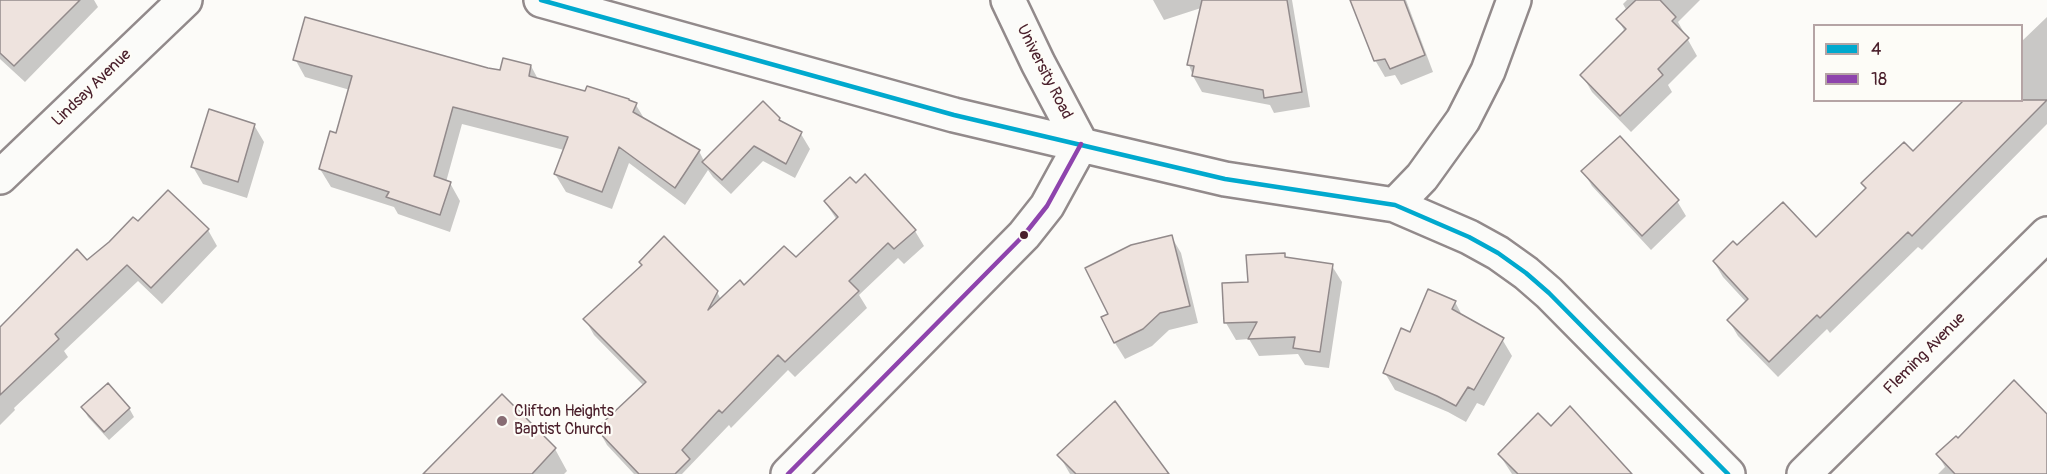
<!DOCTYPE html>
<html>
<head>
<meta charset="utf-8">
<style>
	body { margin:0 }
	#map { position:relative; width:2047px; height:474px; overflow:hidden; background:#fcfbf8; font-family:Pangolin,sans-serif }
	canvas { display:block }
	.legend { position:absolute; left:1813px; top:24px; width:210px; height:78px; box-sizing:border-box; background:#fdfcf7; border:2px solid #b5a4a5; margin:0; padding:8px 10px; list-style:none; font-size:18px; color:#4a1f2b }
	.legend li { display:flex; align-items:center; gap:12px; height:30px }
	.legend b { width:30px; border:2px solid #b5a4a5 }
</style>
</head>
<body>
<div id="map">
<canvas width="2047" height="474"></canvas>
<ul class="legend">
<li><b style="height:8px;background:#00a9ce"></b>4</li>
<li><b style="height:8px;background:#8e44ad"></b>18</li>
</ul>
</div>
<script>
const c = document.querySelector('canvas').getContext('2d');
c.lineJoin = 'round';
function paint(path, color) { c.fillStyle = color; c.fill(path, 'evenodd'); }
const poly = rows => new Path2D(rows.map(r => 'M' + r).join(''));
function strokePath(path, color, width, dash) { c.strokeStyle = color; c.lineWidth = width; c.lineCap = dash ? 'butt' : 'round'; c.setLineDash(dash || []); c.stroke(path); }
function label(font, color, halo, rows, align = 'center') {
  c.font = font + ' Pangolin,sans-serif'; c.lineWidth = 4.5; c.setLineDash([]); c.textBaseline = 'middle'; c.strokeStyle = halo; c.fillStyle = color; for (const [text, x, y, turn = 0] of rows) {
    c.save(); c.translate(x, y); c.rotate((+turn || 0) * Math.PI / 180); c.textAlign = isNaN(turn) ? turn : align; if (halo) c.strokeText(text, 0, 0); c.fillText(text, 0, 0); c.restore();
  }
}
paint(poly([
	[0,0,94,0,98,7,25,82,0,59],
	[1153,0,1202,0,1204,7,1164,20],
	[1261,0,1292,0,1310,107,1274,113,1270,105,1202,92,1193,76,1189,65],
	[1352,0,1406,0,1433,72,1401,85,1395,75,1385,77,1375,60],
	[1627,0,1700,0,1678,22,1697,56,1668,85,1672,92,1631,132,1592,92,1582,75,1625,32,1618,19,1627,11,1623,4],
	[2047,17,2047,124,1922,250,1918,247,1830,333,1827,329,1778,377,1738,336,1729,321,1747,303,1723,277,1714,262,1737,247,1816,239,1867,189,1913,153,2022,100,2022,41],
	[295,59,501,72,531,66,539,81,636,105,645,120,699,151,704,161,779,119,781,123,801,134,810,149,795,178,763,161,731,194,713,177,708,170,685,205,629,163,612,209,566,192,555,174,564,150,462,124,446,182,450,183,460,201,450,232,398,214,394,207,331,187,320,169,337,135,350,90,305,77],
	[254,125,264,142,247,198,203,184,193,167],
	[1583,171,1677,201,1686,216,1651,250,1592,186],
	[825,202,915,231,924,246,904,264,898,258,859,295,867,308,795,377,788,370,731,428,729,425,682,474,634,474,607,445,598,429,644,386,594,335,585,319,717,292,721,300,796,259,837,220],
	[138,223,208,230,217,246,162,304,138,281,64,351,68,357,14,408,15,410,0,425,0,329],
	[1171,236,1181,253,1198,323,1169,330,1152,346,1125,359,1115,343,1110,314],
	[1284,255,1286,259,1332,266,1342,282,1329,368,1305,365,1298,354,1259,356,1249,339,1236,340,1226,323,1249,284],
	[1455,302,1463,317,1502,339,1512,356,1484,406,1477,403,1466,422,1448,412,1395,390,1385,373,1411,334],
	[83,408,129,408,134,417,109,440,88,417],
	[2047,416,2047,474,1938,474,1945,467,1938,455,1958,440],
	[1551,428,1630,474,1512,474,1499,454],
	[555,449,567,471,564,474,429,474],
	[1059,455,1166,474,1070,474]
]), '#0003');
const building = poly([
	[0,0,80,0,14,66,0,53,0,0],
	[1202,0,1287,0,1302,92,1264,98,1263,90,1192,76,1194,66,1187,65,1202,0],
	[1350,0,1404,0,1425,55,1390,69,1385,59,1374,61,1350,0],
	[1636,0,1660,0,1676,17,1672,21,1689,38,1658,69,1663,75,1620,116,1580,75,1626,29,1616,19,1636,0],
	[305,17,488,68,500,70,503,58,531,65,529,76,585,91,587,86,629,99,629,100,637,103,633,112,700,150,675,188,619,147,602,192,554,174,568,137,453,107,434,176,451,182,440,215,386,197,389,192,319,169,330,131,336,133,352,76,293,60,305,17],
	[1964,100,2047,100,1912,236,1908,232,1820,318,1817,315,1769,362,1727,320,1748,299,1713,261,1733,241,1737,245,1783,202,1816,237,1866,188,1861,183,1904,142,1913,151,1964,100],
	[763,101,780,118,779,120,802,132,786,164,754,146,722,180,702,162,763,101],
	[209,109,255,124,238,182,191,167,209,109],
	[1620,136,1679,200,1642,236,1581,171,1620,136],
	[865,174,916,230,894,249,888,243,849,281,859,291,785,362,778,355,722,413,719,410,682,450,690,459,675,474,639,474,596,429,646,382,583,319,642,265,639,262,664,236,718,291,708,310,740,280,744,285,784,246,796,257,838,217,824,201,850,177,856,183,865,174],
	[168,190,209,229,151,288,127,265,55,334,59,339,0,395,0,327,77,249,87,260,109,242,133,217,138,221,168,190],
	[1172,235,1190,306,1160,313,1143,329,1114,343,1101,317,1108,314,1085,268,1131,245,1172,235],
	[1285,253,1285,257,1333,264,1320,352,1293,348,1295,337,1248,339,1257,322,1224,323,1222,283,1248,282,1246,255,1285,253],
	[1428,289,1456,301,1452,309,1504,338,1474,390,1468,387,1456,406,1437,396,1383,373,1401,328,1410,332,1428,289],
	[2014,380,2047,414,2047,474,1955,474,1936,454,1956,436,1958,438,2014,380],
	[108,383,130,408,104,432,81,407,108,383],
	[502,394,556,448,532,474,423,474,502,394],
	[1115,401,1169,474,1076,474,1057,455,1115,401],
	[1570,406,1632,474,1518,474,1498,454,1538,413,1551,426,1570,406]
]);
paint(building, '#eee3de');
strokePath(building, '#928a8b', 1.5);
const minor = poly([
	[541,0,954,115,1225,179,1395,205,1469,237,1498,253,1526,273,1549,293,1728,474],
	[1008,0,1038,63,1081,144],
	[0,177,185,0],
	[1395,205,1422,177,1463,120,1488,71,1514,0],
	[788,474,1024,235,1047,206,1081,144],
	[1804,474,2047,234]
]);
strokePath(minor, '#928a8b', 38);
strokePath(minor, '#fbfbf9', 33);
strokePath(poly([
	[541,0,954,115,1225,179,1395,205,1469,237,1498,253,1526,273,1549,293,1728,474]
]), '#00a9ce', 4.5);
strokePath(poly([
	[788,474,1024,235,1047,206,1081,144]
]), '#8e44ad', 4.5);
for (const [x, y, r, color] of [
	[1024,235,5,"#4a1f2b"],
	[502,421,6,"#886c73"]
]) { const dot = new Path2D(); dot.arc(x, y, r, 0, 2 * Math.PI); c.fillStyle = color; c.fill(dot); strokePath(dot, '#fdfcf7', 2); }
label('16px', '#4a1f2b', '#fdfcf7', [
	["University Road",1044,72,63],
	["Lindsay Avenue",92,88,-44],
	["Fleming Avenue",1925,354,-45]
]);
label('16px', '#4a1f2b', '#fdfcf7', [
	["Clifton Heights",514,412],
	["Baptist Church",514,430]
], 'left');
</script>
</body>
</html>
